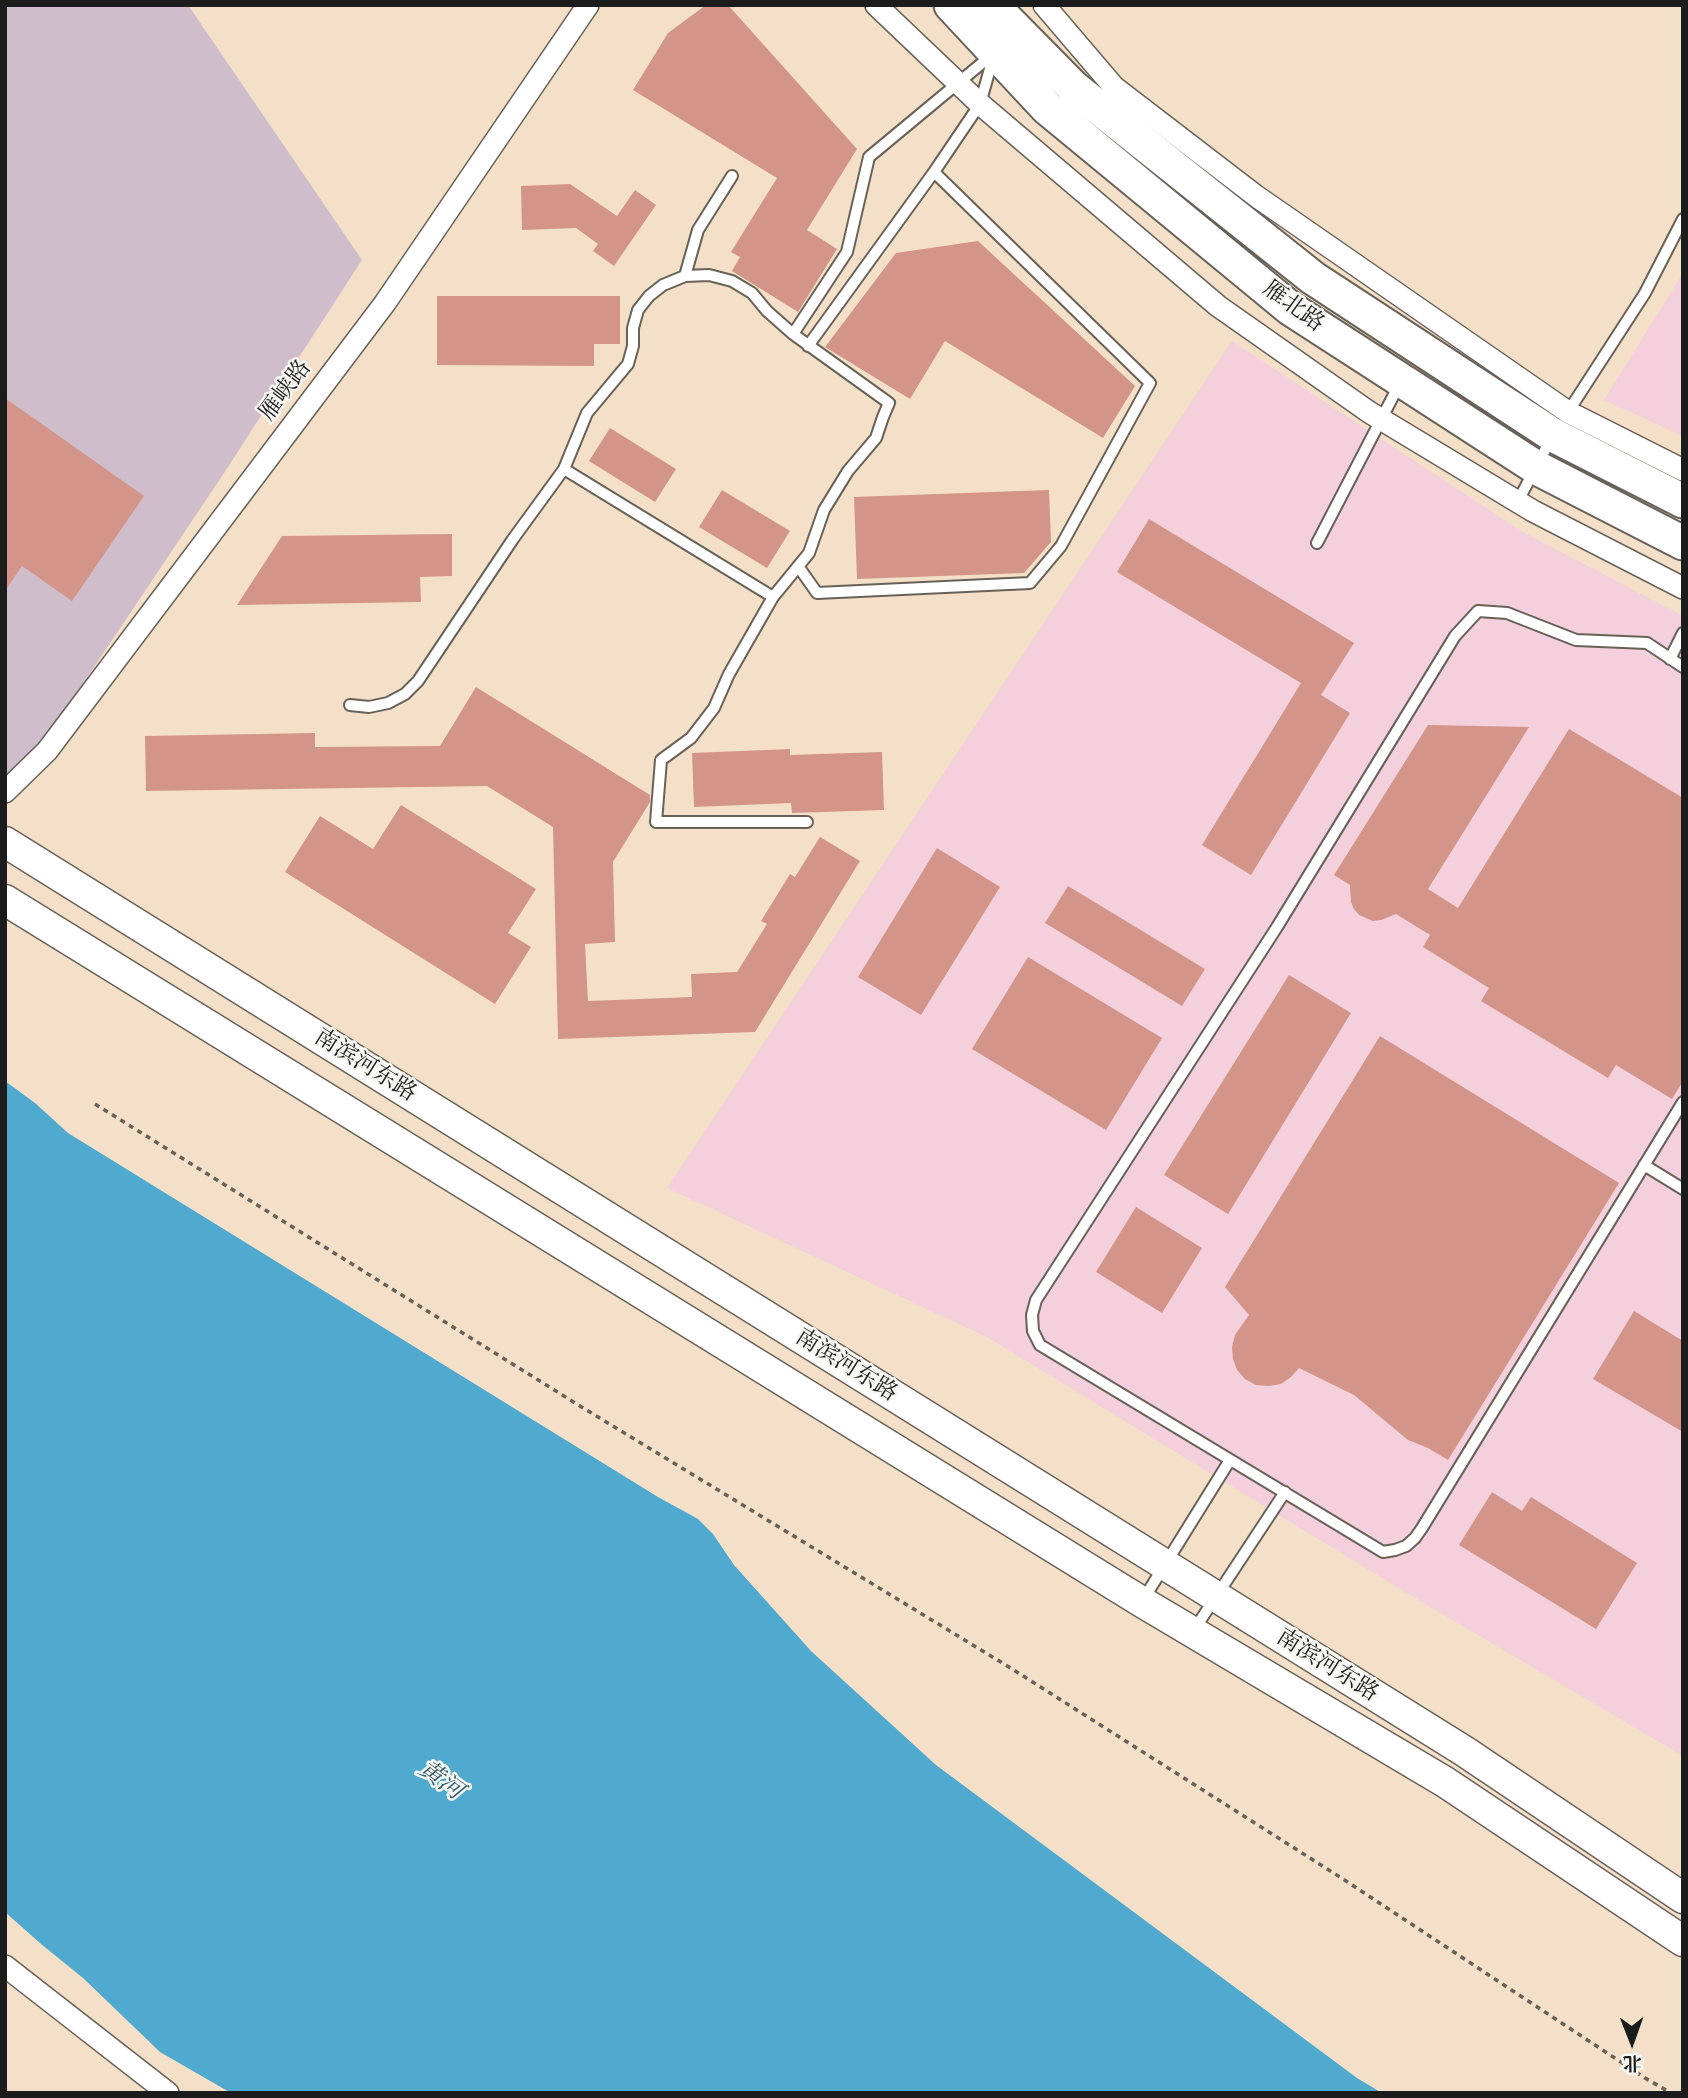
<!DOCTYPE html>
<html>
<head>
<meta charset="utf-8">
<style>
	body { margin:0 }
	#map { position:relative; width:1688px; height:2098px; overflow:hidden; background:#f4e0c8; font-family:"Libre Bodoni","Noto Serif SC",serif }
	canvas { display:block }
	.frame { position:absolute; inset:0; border:7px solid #1c1c1c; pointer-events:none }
	.north { position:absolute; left:1597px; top:2007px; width:70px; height:70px; -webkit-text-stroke:5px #f6f6f2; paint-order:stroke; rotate:179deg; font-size:19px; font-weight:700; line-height:28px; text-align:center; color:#1c1c1c }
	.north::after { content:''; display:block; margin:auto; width:24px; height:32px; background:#1c1c1c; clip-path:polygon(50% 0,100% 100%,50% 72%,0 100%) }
</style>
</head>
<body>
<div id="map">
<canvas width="1688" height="2098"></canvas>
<div class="frame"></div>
<div class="north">北</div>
</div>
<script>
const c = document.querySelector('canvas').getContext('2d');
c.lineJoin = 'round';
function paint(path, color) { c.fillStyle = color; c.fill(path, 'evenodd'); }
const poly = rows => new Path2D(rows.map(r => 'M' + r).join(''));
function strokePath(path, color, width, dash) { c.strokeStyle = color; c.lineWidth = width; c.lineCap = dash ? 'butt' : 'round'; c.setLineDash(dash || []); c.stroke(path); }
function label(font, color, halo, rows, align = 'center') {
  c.font = font + ' "Libre Bodoni","Noto Serif SC",serif'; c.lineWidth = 5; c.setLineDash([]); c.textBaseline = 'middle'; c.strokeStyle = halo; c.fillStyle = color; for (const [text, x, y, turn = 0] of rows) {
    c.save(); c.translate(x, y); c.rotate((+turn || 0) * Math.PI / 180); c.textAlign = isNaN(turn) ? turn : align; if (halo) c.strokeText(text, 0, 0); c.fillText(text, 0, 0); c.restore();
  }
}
paint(poly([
	[1683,273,1683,436,1604,400],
	[1232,341,1521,531,1683,616,1683,1756,1400,1589,987,1337,667,1188]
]), '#f4cfdc');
paint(poly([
	[5,5,188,5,362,260,224,473,5,800]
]), '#d0bdcc');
paint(poly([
	[5,1081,35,1103,68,1133,658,1497,698,1519,713,1534,734,1565,811,1651,936,1765,1357,2078,1382,2093,231,2093,160,2052,83,1978,41,1944,5,1912]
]), '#50a9ce');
paint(poly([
	[706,5,728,5,857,149,807,230,837,249,798,312,732,271,740,257,731,252,777,178,633,90,668,33],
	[570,184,617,216,635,190,656,205,614,266,593,251,598,244,576,228,522,230,521,186],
	[978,241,1135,386,1103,438,945,341,910,399,825,347,896,253],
	[437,296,620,296,620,344,594,344,594,366,437,365],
	[5,398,144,496,72,601,22,566,5,591],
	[610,428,676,469,655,502,589,461],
	[722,490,790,531,767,568,699,527],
	[1049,490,1051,542,1024,573,857,579,854,497],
	[1149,519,1354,643,1321,695,1350,713,1251,875,1202,845,1301,683,1117,572],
	[452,534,452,576,420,577,421,602,237,605,282,536],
	[476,687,650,795,650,802,613,862,615,942,585,944,588,1001,692,997,691,974,737,972,767,924,761,921,790,874,795,877,820,837,860,861,755,1032,558,1039,553,827,487,786,146,791,145,736,315,733,315,747,440,746],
	[1428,725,1529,727,1428,889,1458,908,1569,729,1683,798,1683,1081,1672,1099,1616,1065,1608,1078,1481,1001,1489,988,1423,947,1430,935,1396,914,1381,920,1373,921,1359,915,1354,909,1351,902,1350,885,1334,875],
	[790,749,790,755,882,752,884,810,792,813,791,803,694,807,692,753],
	[401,805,536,889,508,933,531,947,495,1004,285,872,320,816,373,849],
	[937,848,1000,887,921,1015,858,977],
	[1068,886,1205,969,1182,1006,1045,923],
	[1028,957,1162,1038,1106,1130,972,1049],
	[1289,975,1351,1013,1228,1214,1164,1175],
	[1380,1036,1619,1183,1448,1460,1428,1448,1408,1440,1354,1395,1299,1368,1291,1377,1281,1384,1269,1386,1256,1385,1245,1379,1237,1370,1233,1359,1232,1347,1235,1335,1249,1315,1225,1287],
	[1136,1207,1202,1248,1162,1313,1096,1272],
	[1634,1311,1683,1341,1683,1432,1593,1379],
	[1492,1492,1522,1511,1531,1497,1637,1563,1596,1629,1459,1545]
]), '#d39589');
const service = poly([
	[685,276,698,230,732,176],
	[793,334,847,252,869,157,993,54],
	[808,346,934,172,980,104,993,58],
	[1566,415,1645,293,1683,219],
	[564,469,773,597],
	[1518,501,1552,437],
	[1317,543,1400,383],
	[798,566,817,593,1030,583,1061,546,1150,383,934,172],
	[1670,659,1683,633],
	[1683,667,1647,643,1576,640,1507,613,1478,611,1455,636,1277,927,1036,1300,1032,1315,1033,1331,1040,1345,1383,1552,1395,1550,1406,1546,1415,1538,1422,1528,1683,1102],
	[350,705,369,707,388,703,405,694,418,681,513,539,564,469,587,413,628,364,633,346,633,328,638,310,649,296,663,285,685,276,709,275,732,281,752,293,767,311,793,334,889,403,883,417,876,438,848,471,824,510,809,553,773,597,729,674,714,708,691,738,661,760,656,822,807,822],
	[1644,1165,1683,1189],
	[1143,1600,1230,1460],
	[1194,1630,1285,1492]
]);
const minor = poly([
	[876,5,980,104,1218,306,1369,412,1533,511,1683,588],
	[1044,5,1114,87,1256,196,1568,412,1683,470],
	[5,792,47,751,385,303,588,5],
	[5,1966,168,2093]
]);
const secondary = poly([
	[5,842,1464,1751,1683,1898],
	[5,900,1142,1602,1445,1782,1683,1941]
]);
const primary = poly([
	[951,5,1047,108,1291,309,1537,468,1683,543],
	[992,5,1074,88,1313,278,1553,435,1683,501]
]);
strokePath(service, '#686158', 14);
strokePath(minor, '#686158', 24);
strokePath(secondary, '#686158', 33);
strokePath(primary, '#686158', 37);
strokePath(poly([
	[95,1104,580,1406,1009,1667,1343,1879,1645,2078,1671,2093]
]), '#686158', 3.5, [5, 5]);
strokePath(service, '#fff', 10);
strokePath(minor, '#fff', 21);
strokePath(secondary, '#fff', 30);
strokePath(primary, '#fff', 33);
label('23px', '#1c1c1c', '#f6f6f2', [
	["雁北路",1293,307,36],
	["雁峡路",286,391,-53],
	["南滨河东路",365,1066,32],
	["南滨河东路",846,1366,32],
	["南滨河东路",1327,1666,32]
]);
label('italic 24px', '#335b6c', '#f6f6f2', [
	["黄河",440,1781,36]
]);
</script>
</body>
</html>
